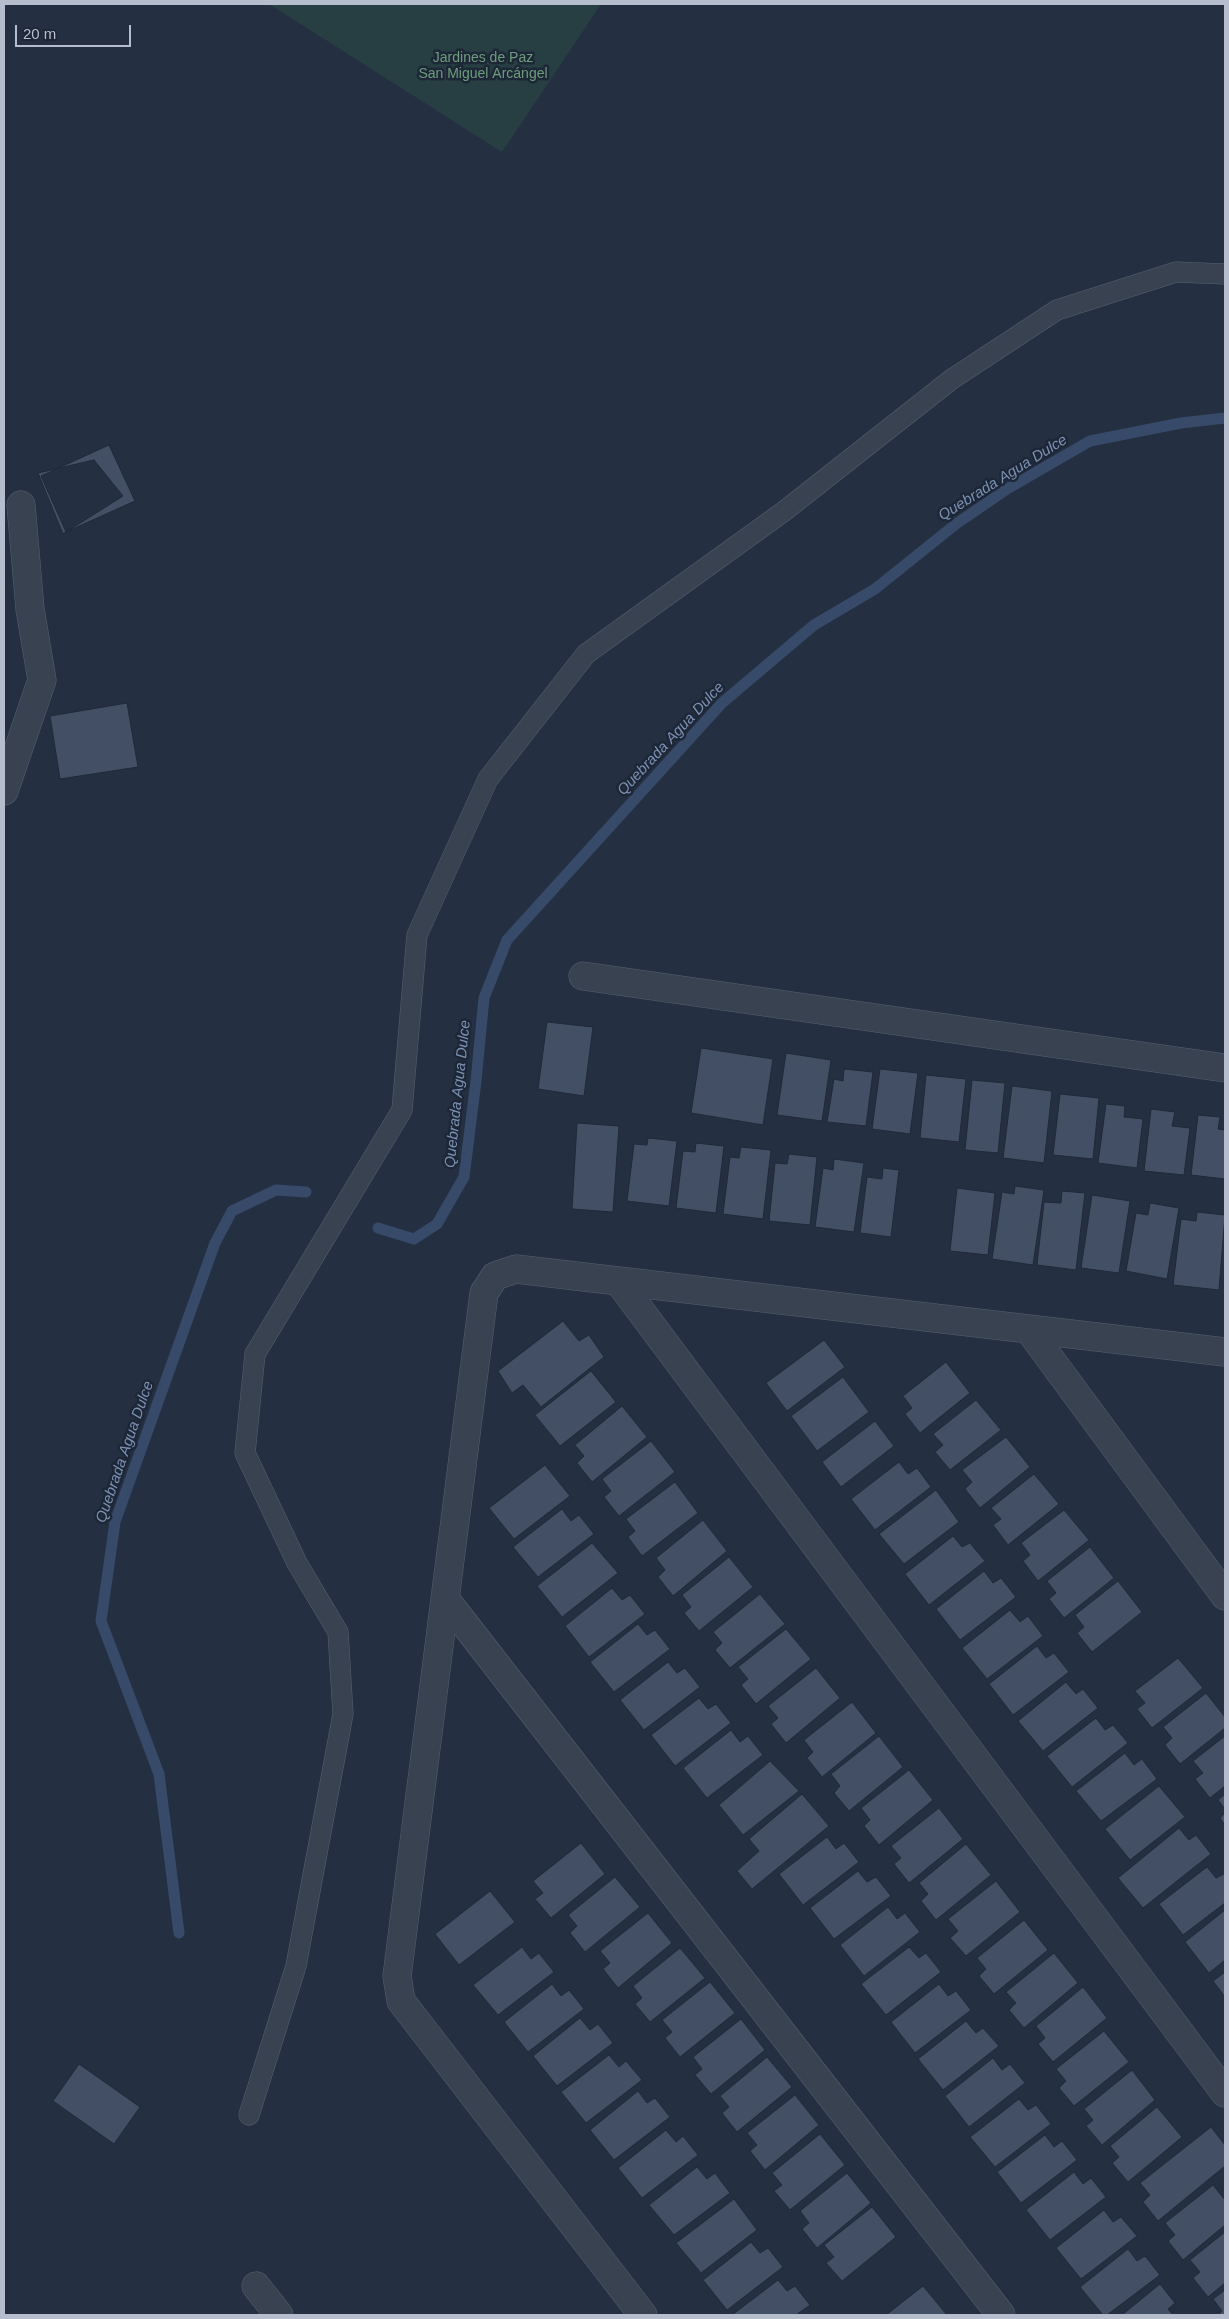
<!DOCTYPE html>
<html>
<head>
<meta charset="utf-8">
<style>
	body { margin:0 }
	#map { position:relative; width:1229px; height:2319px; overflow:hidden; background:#243042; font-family:Helvetica,sans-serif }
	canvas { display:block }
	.frame { position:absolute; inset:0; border:5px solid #b6bdcc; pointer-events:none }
	.scale { position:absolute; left:15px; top:25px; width:116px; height:22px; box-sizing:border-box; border:2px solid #b6bdcc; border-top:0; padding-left:6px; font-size:15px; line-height:18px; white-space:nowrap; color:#b6bdcc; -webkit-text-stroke:4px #1e2737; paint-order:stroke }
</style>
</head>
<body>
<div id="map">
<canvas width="1229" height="2319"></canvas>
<div class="frame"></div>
<div class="scale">20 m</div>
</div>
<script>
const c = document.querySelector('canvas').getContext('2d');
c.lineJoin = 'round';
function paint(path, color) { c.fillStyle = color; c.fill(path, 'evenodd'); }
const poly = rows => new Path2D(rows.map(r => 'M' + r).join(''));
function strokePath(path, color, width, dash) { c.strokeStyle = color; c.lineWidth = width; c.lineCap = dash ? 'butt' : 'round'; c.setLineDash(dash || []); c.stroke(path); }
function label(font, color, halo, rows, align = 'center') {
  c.font = font + ' Helvetica,sans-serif'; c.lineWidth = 5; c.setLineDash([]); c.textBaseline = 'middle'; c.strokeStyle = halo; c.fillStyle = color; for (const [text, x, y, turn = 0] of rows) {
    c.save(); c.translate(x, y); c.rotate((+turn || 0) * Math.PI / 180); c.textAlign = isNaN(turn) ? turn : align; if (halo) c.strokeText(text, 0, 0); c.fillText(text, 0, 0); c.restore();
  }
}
paint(poly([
	[269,4,601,4,502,152]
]), '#273e43');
strokePath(poly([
	[378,1228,414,1239,437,1224,464,1177,476,1081,484,998,507,940,722,703,814,625,875,589,956,524,1007,489,1090,441,1181,423,1225,418],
	[179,1933,159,1774,101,1621,115,1522,215,1243,232,1211,276,1190,306,1192]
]), '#384a6a', 11);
const building = poly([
	[109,445,135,501,66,532,41,476,109,445],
	[94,460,123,496,63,534,38,473,94,460],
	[127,703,138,767,60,779,50,716,127,703],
	[547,1022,593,1027,584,1096,538,1089,547,1022],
	[701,1048,773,1059,763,1125,691,1113,701,1048],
	[786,1053,831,1060,822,1121,777,1115,786,1053],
	[844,1069,873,1072,866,1126,827,1122,834,1079,843,1081,844,1069],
	[880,1069,918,1073,910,1134,872,1129,880,1069],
	[926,1075,966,1079,959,1142,920,1138,926,1075],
	[972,1080,1005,1083,998,1153,965,1150,972,1080],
	[1012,1086,1052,1091,1044,1163,1003,1158,1012,1086],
	[1060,1094,1099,1098,1093,1159,1053,1155,1060,1094],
	[1106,1104,1125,1106,1124,1117,1143,1119,1137,1168,1098,1163,1106,1104],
	[1151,1109,1175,1112,1172,1126,1190,1128,1184,1175,1144,1171,1151,1109],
	[1198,1115,1220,1117,1218,1129,1225,1130,1225,1179,1191,1175,1198,1115],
	[577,1123,619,1126,613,1212,572,1209,577,1123],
	[648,1138,677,1141,669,1206,627,1201,634,1144,647,1145,648,1138],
	[696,1143,724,1146,716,1213,676,1208,683,1151,695,1152,696,1143],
	[741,1147,771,1150,763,1219,723,1214,730,1157,739,1158,741,1147],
	[789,1154,817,1157,810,1225,769,1221,775,1163,787,1164,789,1154],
	[834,1159,864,1163,854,1232,815,1227,823,1168,833,1170,834,1159],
	[883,1168,899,1170,891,1237,860,1233,867,1177,882,1179,883,1168],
	[1015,1186,1044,1190,1033,1265,992,1259,1002,1192,1014,1194,1015,1186],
	[957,1188,995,1193,988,1255,950,1251,957,1188],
	[1062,1191,1085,1193,1076,1270,1037,1265,1044,1202,1061,1203,1062,1191],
	[1092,1195,1130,1201,1119,1273,1081,1268,1092,1195],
	[1150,1203,1179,1208,1167,1279,1126,1271,1136,1213,1148,1215,1150,1203],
	[1197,1212,1225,1215,1219,1290,1173,1285,1181,1219,1196,1221,1197,1212],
	[563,1321,579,1341,589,1335,604,1357,541,1407,523,1385,512,1393,498,1371,563,1321],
	[824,1340,845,1367,787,1411,766,1383,824,1340],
	[946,1362,970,1393,920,1433,905,1414,912,1408,903,1396,946,1362],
	[591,1371,616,1402,560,1446,535,1415,591,1371],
	[843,1377,869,1412,817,1451,791,1416,843,1377],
	[976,1400,1001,1430,950,1470,935,1452,943,1445,933,1434,976,1400],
	[622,1406,647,1437,592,1482,577,1463,584,1456,575,1445,622,1406],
	[875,1421,894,1446,841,1487,822,1462,875,1421],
	[1006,1437,1030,1467,980,1508,965,1489,972,1482,962,1470,1006,1437],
	[651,1441,675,1472,619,1516,604,1497,611,1491,602,1479,651,1441],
	[899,1462,908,1474,917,1468,931,1487,875,1530,851,1499,899,1462],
	[545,1465,570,1496,514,1539,489,1508,545,1465],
	[1034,1474,1059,1504,1008,1545,993,1525,1001,1519,991,1508,1034,1474],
	[675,1482,698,1513,642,1556,628,1537,635,1531,626,1519,675,1482],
	[936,1490,959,1522,904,1564,879,1534,936,1490],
	[562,1509,571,1521,579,1515,594,1534,538,1577,513,1547,562,1509],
	[1064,1510,1089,1540,1038,1581,1023,1561,1030,1555,1021,1543,1064,1510],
	[703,1520,727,1551,673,1596,658,1577,665,1570,656,1558,703,1520],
	[953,1536,962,1547,970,1543,985,1561,929,1605,905,1574,953,1536],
	[592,1543,618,1573,562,1617,537,1586,592,1543],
	[1090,1547,1114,1578,1064,1618,1049,1599,1056,1593,1047,1581,1090,1547],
	[729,1557,753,1587,699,1631,684,1613,691,1607,682,1595,729,1557],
	[984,1571,993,1583,1001,1578,1016,1597,960,1640,936,1609,984,1571],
	[1118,1581,1142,1612,1092,1652,1077,1633,1084,1627,1075,1615,1118,1581],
	[612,1588,622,1600,630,1595,645,1614,589,1657,565,1626,612,1588],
	[760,1594,785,1624,730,1668,715,1650,722,1643,713,1632,760,1594],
	[1010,1610,1020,1622,1028,1616,1043,1636,987,1679,962,1648,1010,1610],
	[638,1624,647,1635,655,1630,670,1649,614,1692,590,1662,638,1624],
	[786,1629,811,1659,756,1704,741,1685,748,1679,738,1667,786,1629],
	[1037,1646,1046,1658,1054,1653,1069,1672,1013,1715,989,1684,1037,1646],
	[1178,1658,1203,1688,1152,1728,1137,1709,1145,1703,1135,1691,1178,1658],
	[668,1662,677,1673,685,1668,700,1687,644,1730,620,1700,668,1662],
	[816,1668,840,1698,786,1743,771,1724,778,1718,768,1706,816,1668],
	[1066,1682,1076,1694,1083,1689,1098,1708,1043,1751,1018,1721,1066,1682],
	[1206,1693,1225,1717,1225,1728,1180,1764,1165,1745,1172,1738,1163,1727,1206,1693],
	[699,1698,708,1709,716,1704,731,1723,675,1766,651,1735,699,1698],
	[852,1702,876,1733,822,1777,807,1758,813,1752,804,1740,852,1702],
	[1096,1718,1105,1730,1113,1725,1128,1743,1072,1787,1047,1756,1096,1718],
	[731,1730,740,1742,748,1736,763,1755,707,1798,683,1768,731,1730],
	[879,1736,903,1767,849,1811,834,1793,840,1786,831,1774,879,1736],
	[1225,1736,1225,1786,1210,1798,1195,1779,1203,1773,1193,1761,1225,1736],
	[1125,1753,1134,1765,1142,1759,1157,1779,1101,1821,1076,1791,1125,1753],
	[770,1761,799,1791,743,1835,719,1805,770,1761],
	[909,1770,933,1800,879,1845,864,1826,870,1820,861,1808,909,1770],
	[1159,1786,1185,1817,1130,1860,1105,1829,1159,1786],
	[802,1794,829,1826,752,1889,737,1871,759,1851,749,1839,802,1794],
	[1225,1794,1225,1809,1218,1800,1225,1794],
	[939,1808,963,1839,909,1883,894,1864,901,1858,891,1846,939,1808],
	[1225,1813,1225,1825,1220,1818,1225,1813],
	[1179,1828,1189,1840,1196,1835,1211,1854,1143,1908,1118,1878,1179,1828],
	[827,1837,836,1849,844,1843,859,1862,803,1905,779,1874,827,1837],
	[581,1843,605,1874,551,1918,535,1899,543,1893,533,1881,581,1843],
	[966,1844,991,1875,936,1920,921,1901,928,1894,919,1883,966,1844],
	[1207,1867,1216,1878,1224,1874,1225,1875,1225,1903,1183,1935,1159,1904,1207,1867],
	[858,1871,867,1882,876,1877,891,1896,834,1939,810,1908,858,1871],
	[615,1877,640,1907,585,1952,570,1933,577,1926,568,1915,615,1877],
	[996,1881,1020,1912,966,1956,950,1938,958,1931,948,1919,996,1881],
	[490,1891,515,1922,459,1965,435,1934,490,1891],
	[888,1907,897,1919,905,1913,920,1932,864,1976,840,1945,888,1907],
	[1225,1910,1225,1960,1209,1973,1185,1942,1225,1910],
	[648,1913,672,1943,618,1988,603,1969,610,1963,600,1951,648,1913],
	[1024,1920,1048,1950,994,1994,979,1976,986,1969,977,1958,1024,1920],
	[522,1947,531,1959,539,1953,554,1972,498,2015,473,1985,522,1947],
	[909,1947,919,1958,926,1953,941,1972,886,2015,861,1984,909,1947],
	[680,1948,705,1978,650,2022,635,2004,642,1998,633,1986,680,1948],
	[1054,1953,1078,1983,1024,2028,1009,2010,1016,2003,1006,1992,1054,1953],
	[1225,1972,1225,1997,1213,1981,1225,1972],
	[710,1982,735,2013,680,2057,665,2038,672,2032,662,2020,710,1982],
	[552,1984,561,1996,569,1990,584,2009,528,2052,504,2022,552,1984],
	[939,1984,948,1996,956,1991,971,2010,915,2053,891,2022,939,1984],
	[1083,1987,1107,2018,1053,2062,1038,2044,1045,2038,1036,2026,1083,1987],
	[580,2018,590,2030,598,2024,613,2043,557,2086,533,2056,580,2018],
	[741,2019,765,2050,711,2094,695,2075,702,2069,693,2057,741,2019],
	[966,2021,976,2033,983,2028,999,2046,943,2090,918,2059,966,2021],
	[1104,2031,1129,2062,1074,2106,1059,2088,1066,2081,1056,2069,1104,2031],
	[609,2055,619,2067,626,2061,642,2080,586,2123,561,2092,609,2055],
	[767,2057,792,2087,737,2132,722,2113,729,2107,720,2096,767,2057],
	[993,2058,1002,2070,1010,2064,1025,2083,969,2127,945,2096,993,2058],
	[79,2064,140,2107,114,2144,53,2101,79,2064],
	[1132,2070,1155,2100,1102,2145,1086,2126,1093,2120,1084,2109,1132,2070],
	[638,2091,647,2103,655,2098,670,2117,614,2160,590,2130,638,2091],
	[795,2095,819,2125,765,2170,750,2151,757,2145,747,2133,795,2095],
	[1019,2099,1028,2110,1036,2105,1051,2124,995,2167,970,2137,1019,2099],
	[1157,2107,1182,2137,1128,2182,1112,2163,1119,2157,1110,2146,1157,2107],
	[1211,2127,1225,2145,1225,2166,1158,2221,1143,2202,1150,2195,1140,2183,1211,2127],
	[666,2130,676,2142,683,2136,698,2155,642,2198,618,2168,666,2130],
	[820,2134,845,2165,790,2210,774,2191,782,2185,772,2173,820,2134],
	[1045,2135,1054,2147,1062,2141,1077,2160,1021,2203,997,2172,1045,2135],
	[697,2167,707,2179,715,2173,730,2193,674,2235,649,2205,697,2167],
	[1074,2172,1083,2184,1091,2178,1106,2197,1050,2240,1026,2210,1074,2172],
	[847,2173,871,2203,817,2248,802,2229,809,2223,800,2211,847,2173],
	[1213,2185,1225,2200,1225,2225,1183,2260,1168,2241,1175,2235,1165,2223,1213,2185],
	[734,2199,757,2230,701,2273,676,2243,734,2199],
	[872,2207,896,2237,842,2281,826,2263,834,2257,824,2245,872,2207],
	[1104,2210,1113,2222,1121,2217,1137,2236,1081,2279,1056,2248,1104,2210],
	[1225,2232,1225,2283,1208,2297,1193,2278,1200,2272,1190,2260,1225,2232],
	[751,2242,760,2253,768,2248,783,2267,727,2310,703,2280,751,2242],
	[1128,2249,1137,2261,1145,2256,1160,2275,1107,2315,1103,2315,1080,2287,1128,2249],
	[778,2280,787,2291,795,2286,810,2305,796,2315,732,2315,778,2280],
	[1160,2284,1175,2303,1168,2309,1173,2315,1122,2315,1160,2284],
	[923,2286,947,2315,886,2315,923,2286],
	[1225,2290,1225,2315,1218,2315,1222,2311,1213,2299,1225,2290]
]);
paint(building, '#434f64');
strokePath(building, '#202939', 1);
const service = poly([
	[249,2115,296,1966,343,1714,338,1632,297,1563,245,1453,255,1354,402,1110,417,935,488,779,586,654,783,512,952,379,1057,310,1176,272,1225,274]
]);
const minor = poly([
	[4,791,42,680,30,609,21,505],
	[583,976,1225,1068],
	[619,1282,1225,2093],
	[1029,1330,1225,1596],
	[446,1600,1001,2315],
	[256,2286,279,2315],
	[643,2315,401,2001,397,1976,484,1293,495,1276,516,1269,1225,1352]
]);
strokePath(service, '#57606f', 21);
strokePath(minor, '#57606f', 29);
strokePath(service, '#394251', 20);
strokePath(minor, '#394251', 28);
label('14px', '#6c9e7a', '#1e2737', [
	["Jardines de Paz",483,58],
	["San Miguel Arcángel",483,74]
]);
label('italic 15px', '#7c91b4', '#1e2737', [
	["Quebrada Agua Dulce",1003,478,-32],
	["Quebrada Agua Dulce",671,739,-47],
	["Quebrada Agua Dulce",458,1094,-84],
	["Quebrada Agua Dulce",125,1452,-71]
]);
</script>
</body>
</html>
